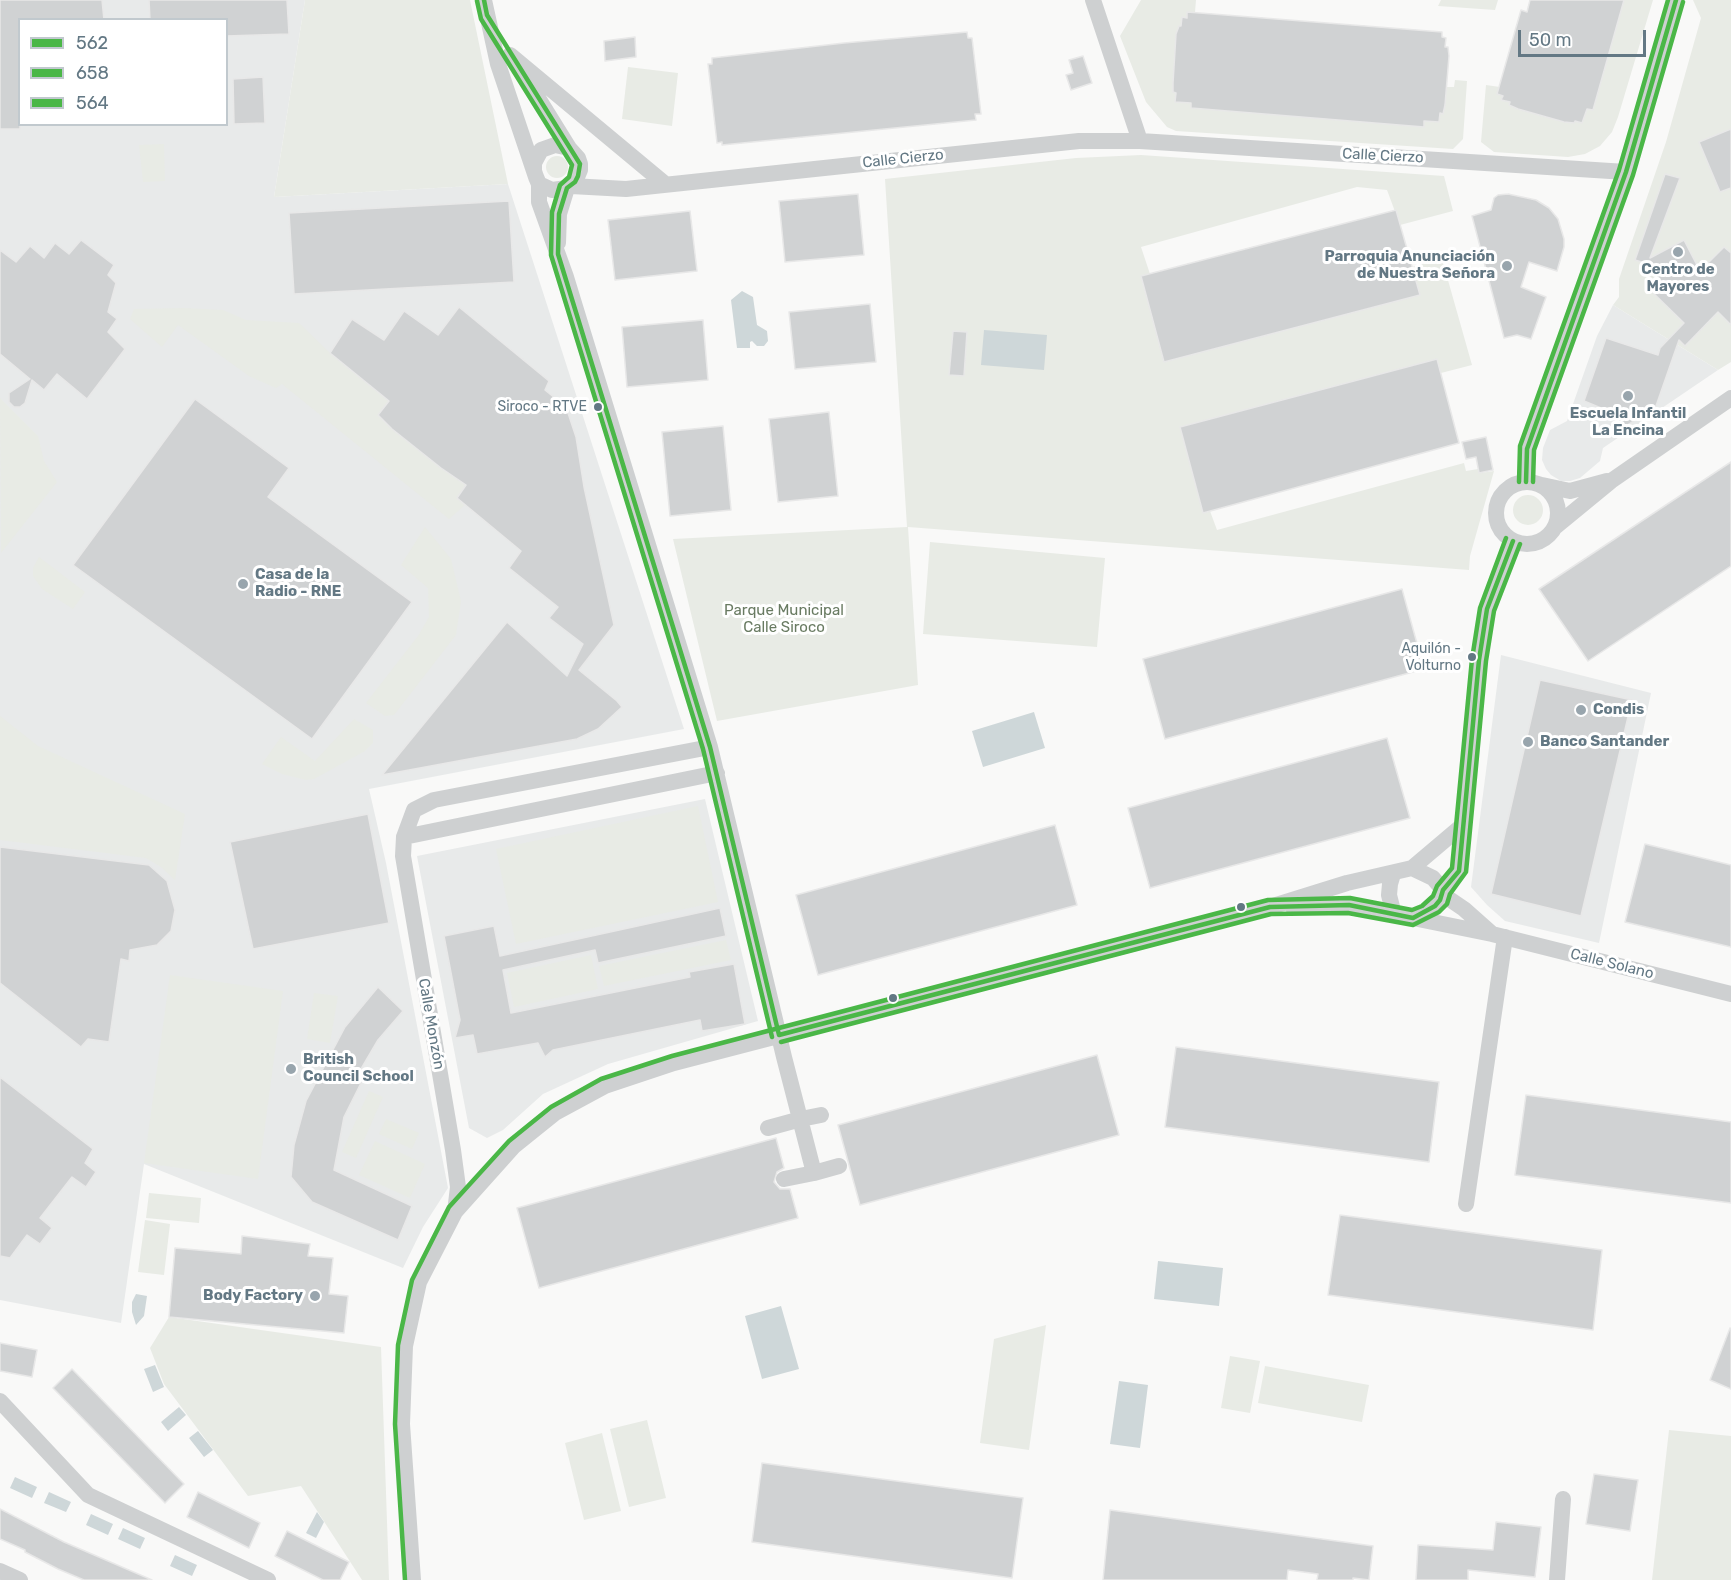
<!DOCTYPE html>
<html>
<head>
<meta charset="utf-8">
<style>
	body { margin:0 }
	#map { position:relative; width:1731px; height:1580px; overflow:hidden; background:#f9f9f8; font-family:Rubik,sans-serif }
	canvas { display:block }
	.legend { position:absolute; left:18px; top:18px; width:210px; height:108px; box-sizing:border-box; background:#fff; border:2px solid #c1c9ce; margin:0; padding:8px 10px; list-style:none; font-size:18px; color:#637884 }
	.legend li { display:flex; align-items:center; gap:12px; height:30px }
	.legend b { width:30px; border:2px solid #c1c9ce }
	.scale { position:absolute; left:1518px; top:30px; width:128px; height:27px; box-sizing:border-box; border:3px solid #637884; border-top:0; padding-left:8px; font-size:18px; line-height:21px; white-space:nowrap; color:#637884; -webkit-text-stroke:4px #fff; paint-order:stroke }
</style>
</head>
<body>
<div id="map">
<canvas width="1731" height="1580"></canvas>
<ul class="legend">
<li><b style="height:8px;background:#4ab747"></b>562</li>
<li><b style="height:8px;background:#4ab747"></b>658</li>
<li><b style="height:8px;background:#4ab747"></b>564</li>
</ul>
<div class="scale">50 m</div>
</div>
<script>
const c = document.querySelector('canvas').getContext('2d');
c.lineJoin = 'round';
function paint(path, color) { c.fillStyle = color; c.fill(path, 'evenodd'); }
const poly = rows => new Path2D(rows.map(r => 'M' + r).join(''));
function strokePath(path, color, width, dash) { c.strokeStyle = color; c.lineWidth = width; c.lineCap = dash ? 'butt' : 'round'; c.setLineDash(dash || []); c.stroke(path); }
function label(font, color, halo, rows, align = 'center') {
  c.font = font + ' Rubik,sans-serif'; c.lineWidth = 6; c.setLineDash([]); c.textBaseline = 'middle'; c.strokeStyle = halo; c.fillStyle = color; for (const [text, x, y, turn = 0] of rows) {
    c.save(); c.translate(x, y); c.rotate((+turn || 0) * Math.PI / 180); c.textAlign = isNaN(turn) ? turn : align; if (halo) c.strokeText(text, 0, 0); c.fillText(text, 0, 0); c.restore();
  }
}
paint(poly([
	[0,0,305,0,274,197,508,184,684,729,369,789,386,863,448,1188,423,1227,403,1268,144,1164,121,1323,0,1300],
	[20,20,226,20,226,124,20,124],
	[1613,305,1718,370,1603,448,1600,461,1580,478,1570,481,1561,481,1551,475,1546,469,1542,460,1543,448,1550,430,1567,421,1597,336],
	[1501,655,1651,693,1599,943,1505,921,1487,905,1471,887],
	[705,799,758,1021,608,1064,543,1094,503,1130,487,1138,469,1128,417,856]
]), '#e8eaea');
paint(poly([
	[305,0,470,0,508,184,274,197],
	[1141,0,1196,0,1195,12,1187,12,1187,18,1182,17,1181,26,1179,26,1176,35,1173,83,1173,92,1176,93,1175,102,1191,103,1191,108,1268,114,1439,122,1440,113,1443,113,1446,87,1454,87,1455,80,1467,81,1463,139,1453,149,1176,131,1167,127,1146,102,1120,36],
	[1441,0,1498,0,1495,10,1438,6],
	[1624,0,1653,0,1618,117,1612,132,1600,146,1585,154,1568,157,1494,152,1481,142,1486,85,1500,87,1503,96,1502,100,1510,102,1509,105,1518,109,1564,122,1574,123,1575,121,1582,123],
	[1693,0,1731,0,1731,362,1718,370,1613,305,1619,297,1619,279,1666,142,1701,18],
	[628,67,678,73,672,126,622,119],
	[164,144,165,181,143,182,139,145],
	[1141,155,1444,176,1453,211,1400,225,1387,190,1357,187,1141,247,1150,274,1141,277,1164,362,1420,295,1412,267,1442,259,1472,365,1441,373,1437,359,1181,427,1203,512,1210,511,1217,530,1464,463,1466,471,1478,469,1480,473,1494,471,1470,556,1469,570,908,527,918,685,717,721,673,539,907,527,885,179,1076,158],
	[953,331,967,333,964,375,950,374],
	'546 167a11 11 0 1 1 22 0a11 11 0 1 1-22 0Z',
	[184,308,223,310,246,320,299,323,330,353,389,401,378,415,392,429,441,468,466,485,457,498,465,505,449,519,282,384,276,388,249,376,178,325,162,347,130,319,134,309],
	[0,398,38,436,44,461,57,482,1,553],
	'1513 510a15 15 0 1 1 30 0a15 15 0 1 1-30 0Z',
	[425,527,451,559,461,601,456,635,394,715,385,716,366,703,418,636,429,617,428,588,401,565],
	[930,542,1105,558,1097,647,923,634],
	[39,557,85,592,73,609,42,589,33,576,33,568],
	[0,716,38,746,185,814,175,880,161,867,146,858,0,840],
	[354,719,373,730,373,743,365,751,314,779,306,780,282,774,262,764,281,737,315,761],
	[698,806,718,902,516,944,496,849],
	[726,940,731,960,604,986,599,966],
	[591,955,598,989,514,1007,507,973],
	[170,975,283,991,258,1179,144,1163],
	[314,993,338,996,330,1043,307,1039],
	[369,1091,383,1097,356,1158,342,1152],
	[386,1119,419,1133,412,1149,379,1134],
	[375,1141,425,1164,410,1198,359,1175],
	[149,1193,201,1198,199,1223,146,1218],
	[145,1220,170,1224,164,1275,138,1272],
	[169,1317,381,1347,389,1580,362,1580,301,1486,248,1496,164,1384,150,1348],
	[1046,1325,1029,1450,980,1443,994,1339],
	[1230,1356,1260,1361,1250,1413,1221,1408],
	[1265,1366,1369,1385,1362,1422,1258,1403],
	[647,1420,666,1498,629,1507,610,1429],
	[1669,1430,1731,1436,1731,1580,1652,1580],
	[602,1433,621,1511,584,1520,565,1443]
]), '#e8ebe5');
paint(poly([
	[742,291,753,297,757,325,767,331,768,341,764,346,757,346,752,341,750,342,750,348,737,348,731,300],
	[984,330,1047,335,1044,370,981,365],
	[1034,712,1045,748,983,767,972,731],
	[1158,1261,1223,1268,1219,1306,1154,1299],
	[136,1294,147,1296,144,1316,136,1325,132,1312,132,1302],
	[781,1306,799,1369,762,1379,745,1316],
	[155,1365,164,1387,153,1392,144,1369],
	[1119,1381,1148,1385,1140,1448,1110,1444],
	[179,1407,186,1415,168,1431,161,1422],
	[198,1431,213,1450,204,1457,189,1438],
	[15,1477,37,1487,32,1498,10,1488],
	[49,1492,71,1502,66,1512,44,1503],
	[317,1512,324,1522,316,1538,306,1533],
	[91,1514,113,1524,108,1535,86,1525],
	[123,1528,145,1538,140,1549,118,1539],
	[175,1555,197,1565,192,1576,170,1566]
]), '#ced7d9');
const building = poly([
	[0,0,102,0,104,20,20,20,20,129,0,129,0,0],
	[149,0,287,0,289,34,226,36,226,20,150,20,149,0],
	[1530,0,1624,0,1593,110,1587,109,1582,123,1575,121,1574,123,1564,122,1518,109,1509,105,1510,102,1501,100,1503,96,1497,94,1521,10,1527,12,1530,0],
	[1187,12,1442,32,1442,37,1446,38,1445,47,1448,47,1449,56,1445,105,1443,114,1440,113,1439,122,1424,121,1424,127,1191,108,1191,103,1175,102,1176,93,1173,92,1173,83,1176,34,1179,26,1181,26,1182,17,1187,18,1187,12],
	[967,32,968,38,972,38,981,114,975,114,976,120,722,145,722,142,717,143,708,64,712,64,712,58,844,43,967,32],
	[635,37,636,57,605,61,604,41,635,37],
	[1083,56,1092,83,1071,90,1066,75,1073,73,1069,60,1083,56],
	[263,77,265,123,234,124,233,79,263,77],
	[1731,129,1731,188,1720,192,1699,142,1731,129],
	[1665,174,1680,178,1650,258,1684,240,1700,271,1724,247,1731,253,1731,325,1718,312,1685,346,1679,340,1656,406,1623,428,1613,413,1584,401,1606,338,1658,355,1660,348,1684,323,1646,286,1664,269,1635,260,1665,174],
	[858,194,864,255,785,262,779,201,858,194],
	[1508,194,1536,200,1549,208,1558,219,1564,239,1564,247,1557,271,1529,262,1521,287,1546,297,1531,339,1517,335,1504,338,1472,216,1491,210,1494,198,1498,195,1508,194],
	[509,201,514,282,294,294,289,213,509,201],
	[1396,210,1420,295,1164,362,1141,276,1396,210],
	[690,211,697,271,615,280,608,220,690,211],
	[81,240,114,265,108,275,116,283,108,312,117,319,108,332,125,349,87,399,57,374,44,390,32,380,25,403,20,407,14,407,9,402,9,393,30,379,0,354,0,250,16,262,30,246,44,258,55,243,69,254,81,240],
	[870,304,876,362,795,369,789,312,870,304],
	[459,307,549,381,545,390,566,407,576,437,584,487,614,625,579,670,617,701,622,707,598,729,577,739,382,775,507,622,567,676,583,644,549,618,558,607,509,568,521,551,457,498,466,485,441,468,392,429,378,415,389,401,330,353,352,319,384,340,404,311,438,335,459,307],
	[703,320,708,380,627,387,622,327,703,320],
	[953,331,967,332,964,376,949,375,953,331],
	[1437,359,1459,443,1203,513,1180,427,1437,359],
	[195,399,289,468,268,497,412,602,312,739,73,565,195,399],
	[829,412,838,496,778,502,769,419,829,412],
	[723,426,731,510,670,516,662,432,723,426],
	[1486,437,1493,470,1479,473,1476,457,1466,459,1462,442,1486,437],
	[1731,462,1731,566,1588,661,1539,589,1731,462],
	[1402,589,1424,669,1165,739,1143,659,1402,589],
	[1540,680,1632,700,1581,916,1491,894,1540,680],
	[1387,738,1410,818,1150,888,1128,808,1387,738],
	[368,814,389,923,253,949,230,842,368,814],
	[1055,825,1077,905,818,975,796,895,1055,825],
	[1645,844,1731,865,1731,947,1625,922,1645,844],
	[0,847,149,865,167,881,175,910,171,931,157,945,130,950,129,961,121,959,109,1042,88,1039,81,1047,0,983,0,847],
	[720,908,726,936,598,963,595,950,503,970,511,1013,690,977,689,972,734,964,745,1024,702,1031,700,1020,553,1050,545,1057,538,1043,477,1054,473,1035,455,1038,460,1020,444,936,494,926,500,956,720,908],
	[378,987,403,1011,378,1040,361,1069,367,1071,344,1117,334,1170,412,1206,398,1240,312,1202,291,1177,294,1145,306,1101,345,1027,378,987],
	[1176,1047,1439,1082,1429,1162,1165,1127,1176,1047],
	[1097,1055,1119,1135,860,1205,838,1125,1097,1055],
	[0,1077,93,1149,85,1163,96,1172,86,1187,72,1177,40,1218,52,1228,40,1244,27,1235,10,1258,0,1256,0,1077],
	[1526,1095,1731,1122,1731,1203,1515,1175,1526,1095],
	[776,1138,784,1168,777,1172,774,1182,780,1189,790,1189,798,1218,539,1288,517,1208,776,1138],
	[1340,1215,1602,1250,1593,1330,1328,1295,1340,1215],
	[242,1236,310,1244,308,1256,333,1258,329,1294,348,1296,344,1333,169,1317,175,1248,241,1254,242,1236],
	[1730,1328,1731,1329,1731,1389,1710,1380,1730,1328],
	[0,1343,37,1350,32,1377,0,1371,0,1343],
	[72,1369,184,1484,165,1503,53,1388,72,1369],
	[762,1463,1023,1498,1012,1578,752,1542,762,1463],
	[1594,1474,1638,1480,1630,1531,1586,1524,1594,1474],
	[198,1492,260,1523,249,1548,187,1517,198,1492],
	[0,1509,64,1542,152,1580,84,1580,58,1569,25,1552,25,1550,0,1539,0,1509],
	[1110,1510,1373,1546,1369,1580,1353,1578,1353,1580,1317,1580,1318,1574,1288,1570,1287,1580,1103,1580,1110,1510],
	[1496,1522,1541,1527,1535,1577,1468,1570,1468,1580,1416,1580,1418,1545,1493,1550,1496,1522],
	[287,1531,349,1562,340,1580,323,1580,275,1556,287,1531]
]);
paint(building, '#d0d2d3');
strokePath(building, '#e8e8e8', 1.5);
strokePath(poly([
	[484,0,498,64,536,177,539,184,552,190,567,188,575,182,580,170,580,164,578,158,569,148,555,145,541,150,534,163,534,171],
	[1093,0,1140,141],
	[510,55,665,184],
	[520,69,569,148],
	[539,184,539,202,566,277,710,747,784,1057,814,1173],
	[571,186,626,189,1079,141,1140,141,1626,172],
	[558,243,559,214,567,188],
	[1526,482,1527,449,1626,172,1676,0],
	'1496 513a31 31 0 1 1 62 0a31 31 0 1 1-62 0Z',
	[1542,485,1570,491,1607,481],
	[1555,527,1611,481,1731,398],
	[404,837,717,773],
	[1412,868,1464,824],
	[1393,874,1390,884,1389,895,1394,915],
	[1442,894,1464,909,1491,933],
	[1292,906,1349,905,1413,918,1435,906,1440,900,1443,890,1459,871,1479,660,1487,609,1513,541],
	[1413,918,1492,934,1731,994],
	[768,1128,801,1119,821,1115],
	[784,1179,814,1173,839,1166],
	[1466,1204,1505,937],
	[455,1212,458,1187,453,1150,403,856,404,837,414,810,434,800,710,747],
	[0,1401,88,1495,268,1580],
	[0,1571,20,1580],
	[413,1580,402,1424,405,1346,419,1282,455,1212,514,1146,555,1113,605,1086,674,1063,1128,945,1270,907,1347,883,1412,868,1433,878,1443,890],
	[1557,1580,1563,1499]
]), '#ced0d1', 16);
strokePath(poly([
	[484,0,487,15,580,164,578,176,575,182,567,188,559,214,558,254,710,747,779,1035],
	[1526,482,1527,449,1626,172,1676,0],
	[779,1035,1270,907,1349,905,1413,918,1435,906,1440,900,1443,890,1459,871,1479,660,1487,609,1513,541]
]), '#4ab747', 4.5);
strokePath(poly([
	[477,1,481,19,572,165,569,177,560,185,552,212,551,255,703,749,772,1037],
	[1533,482,1534,450,1633,175,1683,2],
	[781,1042,1271,914,1348,913,1413,925,1439,912,1447,904,1450,894,1466,872,1486,661,1494,611,1520,544]
]), '#4ab747', 4.5);
strokePath(poly([
	[1519,482,1520,446,1619,170,1668,0],
	[405,1580,395,1424,398,1345,412,1280,449,1207,509,1141,551,1107,601,1079,672,1056,1268,900,1350,898,1412,910,1422,906,1433,896,1437,886,1452,868,1472,659,1480,608,1506,538]
]), '#4ab747', 4.5);
for (const [x, y, r, color] of [
	[1678,252,6,"#98a5ad"],
	[1507,266,6,"#98a5ad"],
	[1628,396,6,"#98a5ad"],
	[598,407,5,"#637884"],
	[243,584,6,"#98a5ad"],
	[1472,657,5,"#637884"],
	[1581,710,6,"#98a5ad"],
	[1528,742,6,"#98a5ad"],
	[1241,907,5,"#637884"],
	[893,998,5,"#637884"],
	[291,1069,6,"#98a5ad"],
	[315,1296,6,"#98a5ad"]
]) { const dot = new Path2D(); dot.arc(x, y, r, 0, 2 * Math.PI); c.fillStyle = color; c.fill(dot); strokePath(dot, '#fff', 2); }
label('14px', '#637884', '#fff', [
	["Siroco - RTVE",587,407],
	["Aquilón -",1461,649],
	["Volturno",1461,666]
], 'right');
label('15px', '#637884', '#fff', [
	["Calle Cierzo",1383,156,3],
	["Calle Cierzo",903,159,-6],
	["Calle Solano",1612,964,14],
	["Calle Monzón",431,1024,80]
]);
label('bold 15px', '#637884', '#fff', [
	["Parroquia Anunciación",1495,257,"right"],
	["de Nuestra Señora",1495,274,"right"],
	["Centro de",1678,270,"center"],
	["Mayores",1678,287,"center"],
	["Escuela Infantil",1628,414,"center"],
	["La Encina",1628,431,"center"],
	["Casa de la",255,575],
	["Radio - RNE",255,592],
	["Condis",1593,710],
	["Banco Santander",1540,742],
	["British",303,1060],
	["Council School",303,1077],
	["Body Factory",303,1296,"right"]
], 'left');
label('15px', '#697b62', '#fff', [
	["Parque Municipal",784,611],
	["Calle Siroco",784,628]
]);
</script>
</body>
</html>
